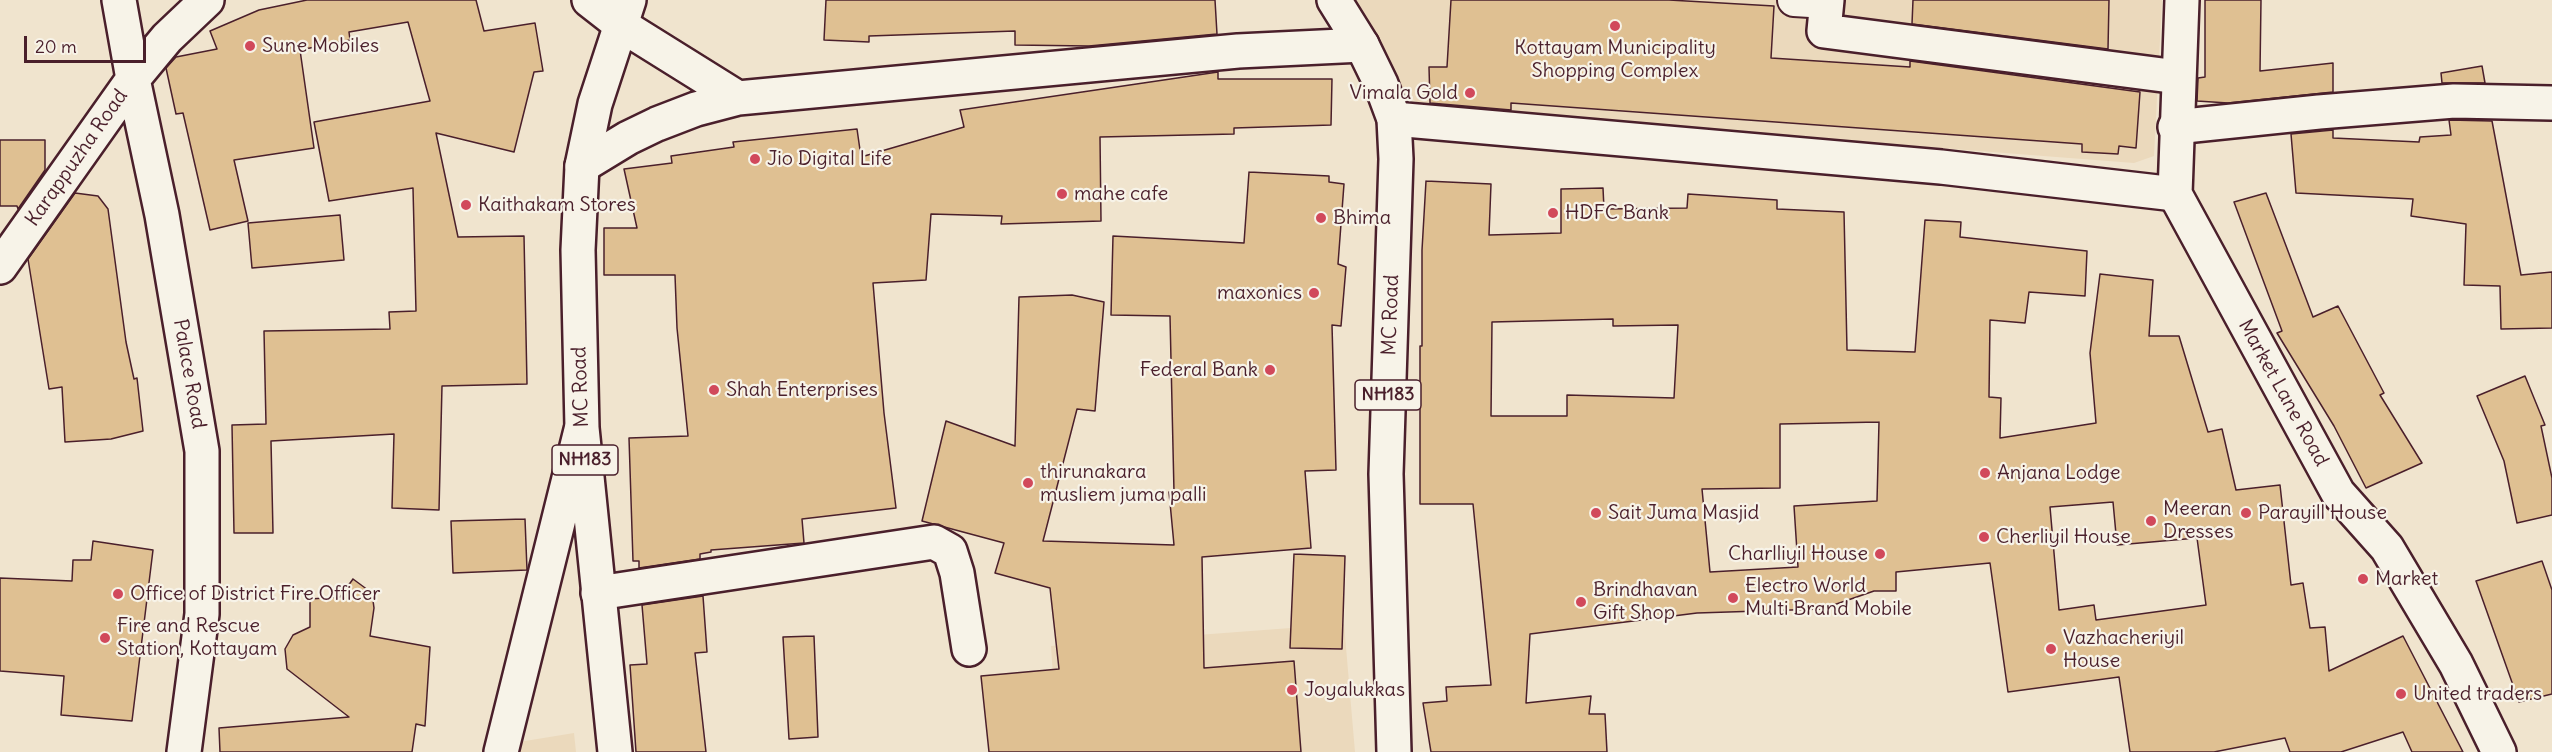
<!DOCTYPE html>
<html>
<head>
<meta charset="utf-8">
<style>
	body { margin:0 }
	#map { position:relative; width:2552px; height:752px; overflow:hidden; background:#f0e4ce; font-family:Delius,sans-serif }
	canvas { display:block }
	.scale { position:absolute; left:24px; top:36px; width:122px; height:27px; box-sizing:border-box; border:3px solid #4a1f2b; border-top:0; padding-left:8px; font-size:18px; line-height:21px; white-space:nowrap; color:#4a1f2b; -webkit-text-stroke:4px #f7f3e8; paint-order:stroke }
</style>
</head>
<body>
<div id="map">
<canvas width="2552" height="752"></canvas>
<div class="scale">20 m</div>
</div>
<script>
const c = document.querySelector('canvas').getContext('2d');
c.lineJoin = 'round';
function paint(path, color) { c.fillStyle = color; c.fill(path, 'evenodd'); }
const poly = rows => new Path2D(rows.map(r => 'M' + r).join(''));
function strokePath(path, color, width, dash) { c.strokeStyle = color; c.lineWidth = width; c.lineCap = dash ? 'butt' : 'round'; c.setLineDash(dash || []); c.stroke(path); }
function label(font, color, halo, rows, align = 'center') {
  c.font = font + ' Delius,sans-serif'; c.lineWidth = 4.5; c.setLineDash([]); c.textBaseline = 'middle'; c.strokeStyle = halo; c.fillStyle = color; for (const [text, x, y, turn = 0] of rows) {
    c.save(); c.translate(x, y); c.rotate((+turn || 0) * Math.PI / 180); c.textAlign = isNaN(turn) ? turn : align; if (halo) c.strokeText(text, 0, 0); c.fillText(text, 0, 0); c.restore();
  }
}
paint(poly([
	[1345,0,2162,0,2154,156,2134,163,1423,108,1398,86],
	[1344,624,1355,752,1058,752,1051,646],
	[574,733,576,752,516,752,519,742]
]), '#ebd9bc');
const building = poly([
	[307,0,476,0,484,31,535,23,543,71,534,72,514,152,436,133,458,237,524,236,527,384,442,386,439,510,392,508,394,434,271,441,273,533,234,533,232,425,266,424,264,331,390,329,389,312,416,311,413,188,329,201,314,122,430,101,408,22,349,32,350,40,300,50,314,148,234,160,248,221,210,230,183,113,176,114,166,68,176,57,217,49,210,31,259,10,307,0],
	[826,0,1215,0,1217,34,1089,46,1015,45,1015,31,869,36,869,42,824,40,826,0],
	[1451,0,1669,0,1774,6,1771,58,1910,67,1910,61,2140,92,2136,148,2119,146,2118,154,2082,152,2082,144,1511,103,1511,110,1430,103,1429,67,1447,67,1451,0],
	[1913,0,2109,0,2108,49,1912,24,1913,0],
	[2205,0,2261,0,2260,71,2333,63,2333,92,2228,103,2197,101,2198,78,2205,77,2205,0],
	[2482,66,2485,83,2442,83,2441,73,2482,66],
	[1218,72,1218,79,1332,79,1331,125,1234,128,1234,134,1100,137,1101,221,1001,224,1002,216,931,214,926,280,873,283,884,413,896,508,802,519,804,543,711,550,711,552,700,554,700,559,639,568,639,561,633,561,629,438,688,436,677,328,675,275,604,275,604,228,637,228,624,169,672,163,671,156,734,147,733,142,857,129,861,157,964,127,960,110,1218,72],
	[2449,120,2492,121,2521,275,2552,272,2552,328,2501,329,2500,286,2464,285,2466,224,2411,216,2413,199,2296,193,2291,134,2333,130,2333,138,2419,142,2420,137,2451,135,2449,120],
	[0,140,45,140,45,170,18,209,17,206,0,206,0,140],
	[1249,172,1329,176,1329,182,1344,184,1338,264,1346,267,1341,326,1332,325,1336,470,1305,471,1311,548,1202,557,1204,668,1294,661,1301,752,989,752,981,676,1059,669,1050,588,995,573,1004,543,922,521,946,421,1015,446,1019,297,1072,295,1104,302,1095,411,1077,409,1043,541,1174,545,1169,492,1174,492,1170,316,1111,315,1113,236,1244,243,1249,172],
	[1426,181,1491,184,1489,235,1561,233,1561,189,1603,188,1604,209,1687,208,1688,194,1777,200,1777,209,1844,212,1847,350,1915,352,1925,220,1961,222,1960,237,2087,251,2085,296,2029,292,2025,323,1990,320,1989,397,2001,398,2000,438,2096,423,2090,353,2100,274,2153,280,2149,336,2179,336,2208,432,2222,429,2236,490,2280,485,2291,585,2303,583,2310,628,2325,627,2329,671,2403,636,2463,752,2412,752,2403,732,2341,752,2290,752,2285,738,2214,752,2130,752,2119,677,2008,692,1990,563,1896,572,1896,591,1874,591,1822,609,1697,613,1530,634,1526,703,1591,696,1589,714,1605,714,1607,752,1431,752,1423,703,1447,701,1446,687,1491,685,1473,504,1420,504,1420,346,1422,346,1422,250,1426,181],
	[1613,319,1613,326,1678,325,1674,398,1567,395,1567,416,1491,416,1492,322,1613,319],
	[1879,422,1877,501,1794,506,1798,567,1710,572,1702,489,1780,488,1780,424,1879,422],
	[2113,502,2117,545,2197,538,2206,605,2096,620,2094,605,2059,610,2050,507,2113,502],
	[75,193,98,196,108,209,126,342,134,379,137,378,143,431,111,439,65,442,62,387,49,389,28,259,75,193],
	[2266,193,2313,317,2338,306,2384,393,2380,395,2422,463,2366,488,2334,426,2277,333,2282,331,2234,202,2266,193],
	[340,215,344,260,252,268,248,223,340,215],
	[2525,376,2545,425,2541,426,2552,478,2552,515,2517,523,2504,461,2477,396,2525,376],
	[525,519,527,570,453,573,451,521,525,519],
	[93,541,153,550,132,721,61,715,64,676,0,671,0,578,72,581,73,560,91,560,93,541],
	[1294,554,1345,556,1342,649,1290,648,1294,554],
	[2542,561,2552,590,2552,694,2519,702,2476,581,2542,561],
	[353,579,372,593,374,608,370,636,430,647,425,726,416,724,412,752,220,752,219,728,349,717,287,669,285,649,293,635,310,627,310,599,340,597,353,579],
	[703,596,707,652,695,653,706,752,636,752,630,665,647,664,642,605,703,596],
	[814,636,818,737,789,739,783,637,814,636]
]);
paint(building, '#dfc092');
strokePath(building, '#4a1f2b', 1.5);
const pedestrian = poly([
	[1794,0,1827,2]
]);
const minor = poly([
	[1827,0,1824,31,2178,77],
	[2175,127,2319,112,2454,101,2552,103],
	[598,593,934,542,950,551,957,573,969,649]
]);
const tertiary = poly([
	[1394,119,1941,167,2175,194]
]);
const secondary = poly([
	[119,0,133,79,162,215,202,451,202,614,184,752],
	[589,0,621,25,738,98],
	[2182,0,2175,194,2338,493,2387,548,2456,664,2499,752],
	[582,166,628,138,657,124,696,109,738,98,1238,51,1362,45],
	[0,267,133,79,167,38,207,0],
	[501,752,581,430]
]);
const trunk = poly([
	[1334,0,1362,45,1381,84,1394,119,1396,159,1386,474,1394,752],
	[615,752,582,428,578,250,582,166,595,104,629,0]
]);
strokePath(pedestrian, '#4a1f2b', 36);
strokePath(minor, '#4a1f2b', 38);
strokePath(tertiary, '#4a1f2b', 38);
strokePath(secondary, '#4a1f2b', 38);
strokePath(trunk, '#4a1f2b', 38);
strokePath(pedestrian, '#f7f3e8', 32);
strokePath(minor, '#f7f3e8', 33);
strokePath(tertiary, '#f7f3e8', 33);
strokePath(secondary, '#f7f3e8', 33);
strokePath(trunk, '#f7f3e8', 33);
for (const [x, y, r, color] of [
	[1615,26,6,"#d1495b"],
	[250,46,6,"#d1495b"],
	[1470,93,6,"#d1495b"],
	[755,159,6,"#d1495b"],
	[1062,194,6,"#d1495b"],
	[466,205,6,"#d1495b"],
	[1553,213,6,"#d1495b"],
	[1321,218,6,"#d1495b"],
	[1314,293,6,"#d1495b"],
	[1270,370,6,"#d1495b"],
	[714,390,6,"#d1495b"],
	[1985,473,6,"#d1495b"],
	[1028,483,6,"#d1495b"],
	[1596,513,6,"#d1495b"],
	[2246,513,6,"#d1495b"],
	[2151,521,6,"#d1495b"],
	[1984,537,6,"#d1495b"],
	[1880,554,6,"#d1495b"],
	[2363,579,6,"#d1495b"],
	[118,594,6,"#d1495b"],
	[1733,598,6,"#d1495b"],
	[1581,602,6,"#d1495b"],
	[105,638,6,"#d1495b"],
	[2051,649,6,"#d1495b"],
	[1292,690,6,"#d1495b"],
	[2401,694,6,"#d1495b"]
]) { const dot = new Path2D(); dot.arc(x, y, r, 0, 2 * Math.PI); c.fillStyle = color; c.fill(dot); strokePath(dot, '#f7f3e8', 2); }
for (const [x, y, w] of [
	[1388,395,66],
	[585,460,66]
]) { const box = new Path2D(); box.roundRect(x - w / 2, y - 15, w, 30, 4.5); c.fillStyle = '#f7f3e8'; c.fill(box); strokePath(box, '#4a1f2b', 1.5); }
label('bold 18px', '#4a1f2b', null, [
	["NH183",1388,395],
	["NH183",585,460]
]);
label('20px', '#4a1f2b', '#f7f3e8', [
	["Sune Mobiles",262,46],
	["Kottayam Municipality",1615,48,"center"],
	["Shopping Complex",1615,71,"center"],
	["Vimala Gold",1458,93,"right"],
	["Jio Digital Life",767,159],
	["mahe cafe",1074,194],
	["Kaithakam Stores",478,205],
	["HDFC Bank",1565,213],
	["Bhima",1333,218],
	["maxonics",1302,293,"right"],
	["Federal Bank",1258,370,"right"],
	["Shah Enterprises",726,390],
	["thirunakara",1040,472],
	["musliem juma palli",1040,495],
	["Anjana Lodge",1997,473],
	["Meeran",2163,509],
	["Dresses",2163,532],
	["Sait Juma Masjid",1608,513],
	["Parayill House",2258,513],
	["Cherliyil House",1996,537],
	["Charlliyil House",1868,554,"right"],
	["Market",2375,579],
	["Electro World",1745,586],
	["Multi Brand Mobile",1745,609],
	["Brindhavan",1593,590],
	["Gift Shop",1593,613],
	["Office of District Fire Officer",130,594],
	["Fire and Rescue",117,626],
	["Station, Kottayam",117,649],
	["Vazhacheriyil",2063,638],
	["House",2063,661],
	["Joyalukkas",1304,690],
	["United traders",2413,694]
], 'left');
label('20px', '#4a1f2b', '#f7f3e8', [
	["Karappuzha Road",77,158,-55],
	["MC Road",1391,315,-88],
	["Palace Road",189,374,80],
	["MC Road",581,387,-92],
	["Market Lane Road",2283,393,61]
]);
</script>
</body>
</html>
